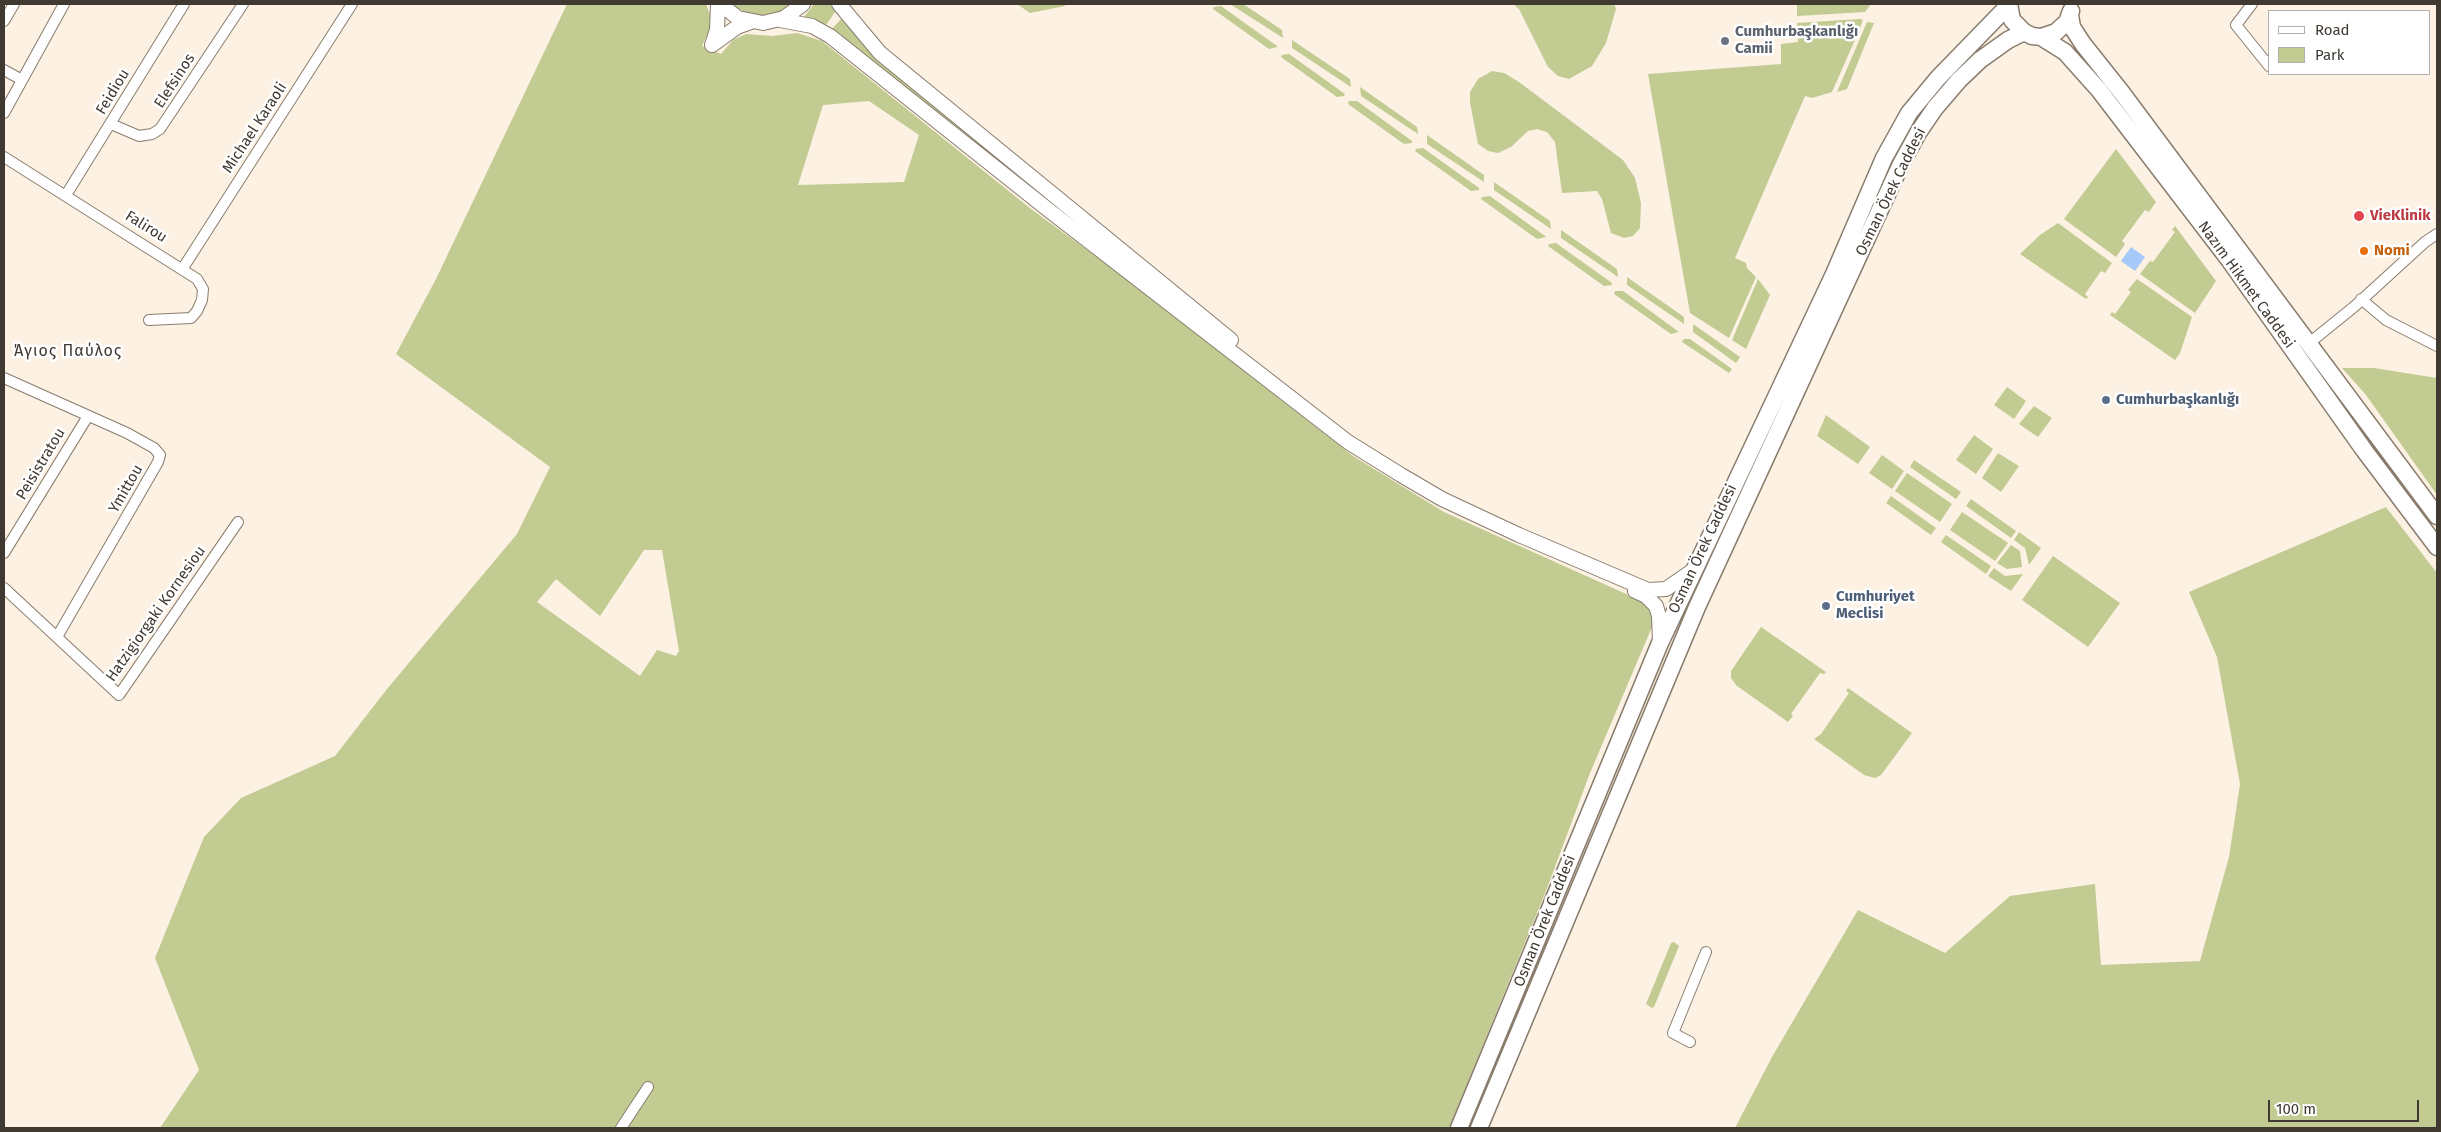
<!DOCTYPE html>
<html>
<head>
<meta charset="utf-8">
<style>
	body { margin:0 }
	#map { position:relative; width:2441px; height:1132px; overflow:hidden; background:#fdf1e3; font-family:"Fira Sans",sans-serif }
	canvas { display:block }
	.frame { position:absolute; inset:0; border:5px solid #3f3932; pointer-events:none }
	.legend { position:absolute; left:2268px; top:10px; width:162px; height:65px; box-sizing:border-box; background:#fff; border:1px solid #b2b0ad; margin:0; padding:6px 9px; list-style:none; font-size:15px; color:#3f3932 }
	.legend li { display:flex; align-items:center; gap:10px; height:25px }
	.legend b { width:25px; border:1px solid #b2b0ad }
	.scale { position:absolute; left:2268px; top:1100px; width:151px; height:22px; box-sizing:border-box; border:2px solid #3f3932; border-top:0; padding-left:6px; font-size:15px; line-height:18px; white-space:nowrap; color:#3f3932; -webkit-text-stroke:4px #fff; paint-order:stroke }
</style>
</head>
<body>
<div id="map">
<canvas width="2441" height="1132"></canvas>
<div class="frame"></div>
<ul class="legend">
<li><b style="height:6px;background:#fff"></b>Road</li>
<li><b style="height:14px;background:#c1cb92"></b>Park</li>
</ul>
<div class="scale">100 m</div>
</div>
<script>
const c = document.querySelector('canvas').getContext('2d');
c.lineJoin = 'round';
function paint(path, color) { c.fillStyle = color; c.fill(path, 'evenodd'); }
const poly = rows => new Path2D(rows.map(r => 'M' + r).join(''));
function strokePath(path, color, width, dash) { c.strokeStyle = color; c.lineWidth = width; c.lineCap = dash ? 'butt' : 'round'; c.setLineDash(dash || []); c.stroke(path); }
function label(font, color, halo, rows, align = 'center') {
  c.font = font + ' "Fira Sans",sans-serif'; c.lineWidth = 5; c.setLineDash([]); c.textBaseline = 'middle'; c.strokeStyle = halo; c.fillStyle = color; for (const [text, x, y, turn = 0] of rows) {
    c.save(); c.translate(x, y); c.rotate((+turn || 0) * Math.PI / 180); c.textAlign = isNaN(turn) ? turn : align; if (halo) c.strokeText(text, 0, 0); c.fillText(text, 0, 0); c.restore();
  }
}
paint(poly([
	[567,4,706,4,711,17,711,27,702,46,721,54,733,40,746,34,772,36,797,33,822,41,1031,209,1109,266,1353,456,1444,512,1644,602,1652,615,1652,627,1590,773,1546,891,1449,1128,160,1128,199,1070,155,958,204,837,241,798,335,756,387,689,517,534,550,467,396,354,436,279],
	[869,101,919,135,904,182,798,185,823,105],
	[644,550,662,550,679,651,676,656,657,650,640,676,537,602,556,579,600,616],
	[730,4,793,4,780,13,763,16,749,14],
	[814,4,830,4,835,12,826,25,804,17],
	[1017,4,1064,4,1065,6,1030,13],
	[1230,4,1243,4,1282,30,1283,38],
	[1513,4,1614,4,1616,9,1606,43,1592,66,1569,79,1558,76,1548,67,1519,9],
	[1797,4,1871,4,1865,12,1797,16],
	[1221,6,1277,46,1277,47,1269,49,1213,9,1214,7],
	[841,19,873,54,1230,346,832,29],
	[1860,19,1863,20,1858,33,1832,92,1812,98,1805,96,1735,258,1746,263,1747,268,1756,277,1729,338,1690,313,1648,74,1781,64,1781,44,1798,42,1797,23],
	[1867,22,1874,23,1847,89,1837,92],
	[1292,40,1350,79,1351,87,1292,48],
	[1289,54,1345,94,1344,96,1337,97,1281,57,1282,55],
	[1492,71,1504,73,1519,82,1623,160,1635,178,1641,203,1640,228,1633,236,1624,238,1611,233,1602,199,1597,191,1562,193,1555,142,1547,132,1537,129,1528,131,1511,147,1498,153,1488,151,1478,144,1470,102,1470,92,1478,79],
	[1360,87,1417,127,1418,134,1361,96],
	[1349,101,1357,101,1412,141,1412,143,1404,144,1348,104],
	[1427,135,1484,175,1484,182,1427,144],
	[1423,148,1479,188,1479,190,1471,191,1415,151,1416,149],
	[2116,149,2156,202,2149,212,2145,210,2122,241,2125,244,2116,257,2064,219],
	[1494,182,1550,221,1551,229,1494,190],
	[1490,196,1545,236,1546,237,1537,239,1481,199,1482,197],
	[2058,223,2112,263,2105,273,2101,271,2085,294,2088,297,2086,299,2020,254,2040,235],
	[2175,226,2216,281,2195,313,2140,274,2150,261,2153,262,2175,232,2172,230],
	[1561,230,1617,269,1618,277,1561,238],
	[1556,243,1612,283,1612,285,1604,286,1548,246,1549,244],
	[1627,277,1684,317,1684,324,1627,285],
	[1758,279,1770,295,1746,349,1732,340],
	[2137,279,2192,317,2180,353,2175,360,2110,315,2112,312,2115,314,2131,292,2128,290],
	[1615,291,1623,291,1679,332,1671,334,1614,294],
	[1693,324,1740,357,1736,363,1693,332],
	[1684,339,1690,339,1732,369,1729,373,1682,342],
	[2342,368,2374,368,2437,378,2437,495,2366,395],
	[2007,387,2026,401,2014,419,1994,405],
	[2034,406,2052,418,2038,437,2019,424],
	[1826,415,1870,447,1858,464,1817,436],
	[1974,435,1993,449,1976,474,1956,460],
	[1998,453,2019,466,2001,492,1982,478],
	[1882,455,1904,471,1892,489,1869,473],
	[1914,460,1961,492,1956,499,1910,467],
	[1907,473,1952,504,1940,522,1895,491],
	[1891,496,1936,528,1931,535,1886,503],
	[1971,499,2016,531,2011,538,1966,506],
	[2386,507,2437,573,2437,1128,1735,1128,1772,1057,1858,910,1945,953,2010,896,2095,884,2101,965,2200,961,2229,857,2240,784,2217,657,2189,592],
	[1962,512,2008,543,1995,561,1950,530],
	[2019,532,2041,548,2029,565,2025,548,2014,540],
	[1946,535,1991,566,1986,574,1941,542],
	[2011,545,2020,551,2022,567,2007,569,1997,563],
	[2053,556,2120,603,2088,647,2022,600],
	[1994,568,2005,576,2023,574,2011,591,1988,576],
	[1761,627,1826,672,1824,674,1820,673,1791,714,1793,716,1788,722,1737,686,1731,678,1731,671],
	[1848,688,1912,733,1881,775,1875,778,1864,775,1814,739,1821,734,1849,693,1846,691],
	[1674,942,1679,946,1654,1007,1652,1008,1646,1004,1671,943]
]), '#c1cb92');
paint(poly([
	[2131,247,2145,257,2135,271,2121,261]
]), '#a5cafa');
const street = poly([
	[2252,4,2236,25,2269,66],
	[4,21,14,4],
	[4,70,22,80],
	[4,113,64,4],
	[111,124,139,136,152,134,160,129,243,4],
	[4,157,197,279,203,289,202,300,197,311,191,318,149,320],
	[66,195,184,4],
	[183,268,352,4],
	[2361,299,2386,320,2437,346],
	[2308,344,2355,306,2425,242,2437,234],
	[4,378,127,433,154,448,160,455,158,462,57,637],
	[4,553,88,416],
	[4,588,119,695,238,522],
	[1690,1042,1673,1033,1706,952],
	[621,1128,648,1087]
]);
const secondary = poly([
	[720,4,738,18,763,23,784,18,803,4],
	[839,4,880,53,1231,340],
	[780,20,812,26,830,36,1046,208,1348,442,1401,475,1442,499,1519,535,1648,590,1666,589,1692,571],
	[712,45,737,27,751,22],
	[712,45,717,30,718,4],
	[1635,591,1646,596,1656,606,1659,616,1660,642]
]);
const primary = poly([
	[2009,4,2012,20,2024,32,2032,36,2041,37,2056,32,2067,22,2071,11],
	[2070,15,2072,27,2083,44,2122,93,2437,516],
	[2041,37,2065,52,2099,90,2230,261,2364,450,2437,547],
	[1459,1128,1660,643,1834,274,1884,158,1909,113,1938,78,2009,5],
	[1479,1128,1697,607,1901,164,1918,133,1935,108,1959,80,1980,60,2008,40,2024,32]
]);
strokePath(street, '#897c6d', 12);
strokePath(secondary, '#897c6d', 16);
strokePath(primary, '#897c6d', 19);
strokePath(street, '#fff', 10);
strokePath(secondary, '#fff', 14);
strokePath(primary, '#fff', 16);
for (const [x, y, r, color] of [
	[1725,41,5,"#6b7280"],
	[2359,216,6,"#e0444e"],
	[2364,251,5,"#e8710a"],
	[2106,400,5,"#5c6f8a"],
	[1826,606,5,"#5c6f8a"]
]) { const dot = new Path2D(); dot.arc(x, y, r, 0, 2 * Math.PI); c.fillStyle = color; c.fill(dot); strokePath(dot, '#fff', 2); }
label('bold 15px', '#5b616d', '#fff', [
	["Cumhurbaşkanlığı",1735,32],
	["Camii",1735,49]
], 'left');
label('15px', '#3f3932', '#fff', [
	["Elefsinos",175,81,-57],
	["Feidiou",113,92,-59],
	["Michael Karaoli",255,128,-57],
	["Osman Örek Caddesi",1891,192,-64],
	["Falirou",146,227,32],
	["Nazım Hikmet Caddesi",2246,285,54],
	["Peisistratou",41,464,-59],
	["Ymittou",126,489,-60],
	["Osman Örek Caddesi",1703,549,-65],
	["Hatzigiorgaki Kornesiou",156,614,-55],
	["Osman Örek Caddesi",1545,921,-68]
]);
label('bold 15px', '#be3a42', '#fff', [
	["VieKlinik",2370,216]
], 'left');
label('bold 15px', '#c56008', '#fff', [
	["Nomi",2374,251]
], 'left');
label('bold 15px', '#4e5e75', '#fff', [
	["Cumhurbaşkanlığı",2116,400],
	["Cumhuriyet",1836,597],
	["Meclisi",1836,614]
], 'left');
c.letterSpacing = '1px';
label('16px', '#3f3932', '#fff', [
	["Άγιος Παύλος",68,352]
]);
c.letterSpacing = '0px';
</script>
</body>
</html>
